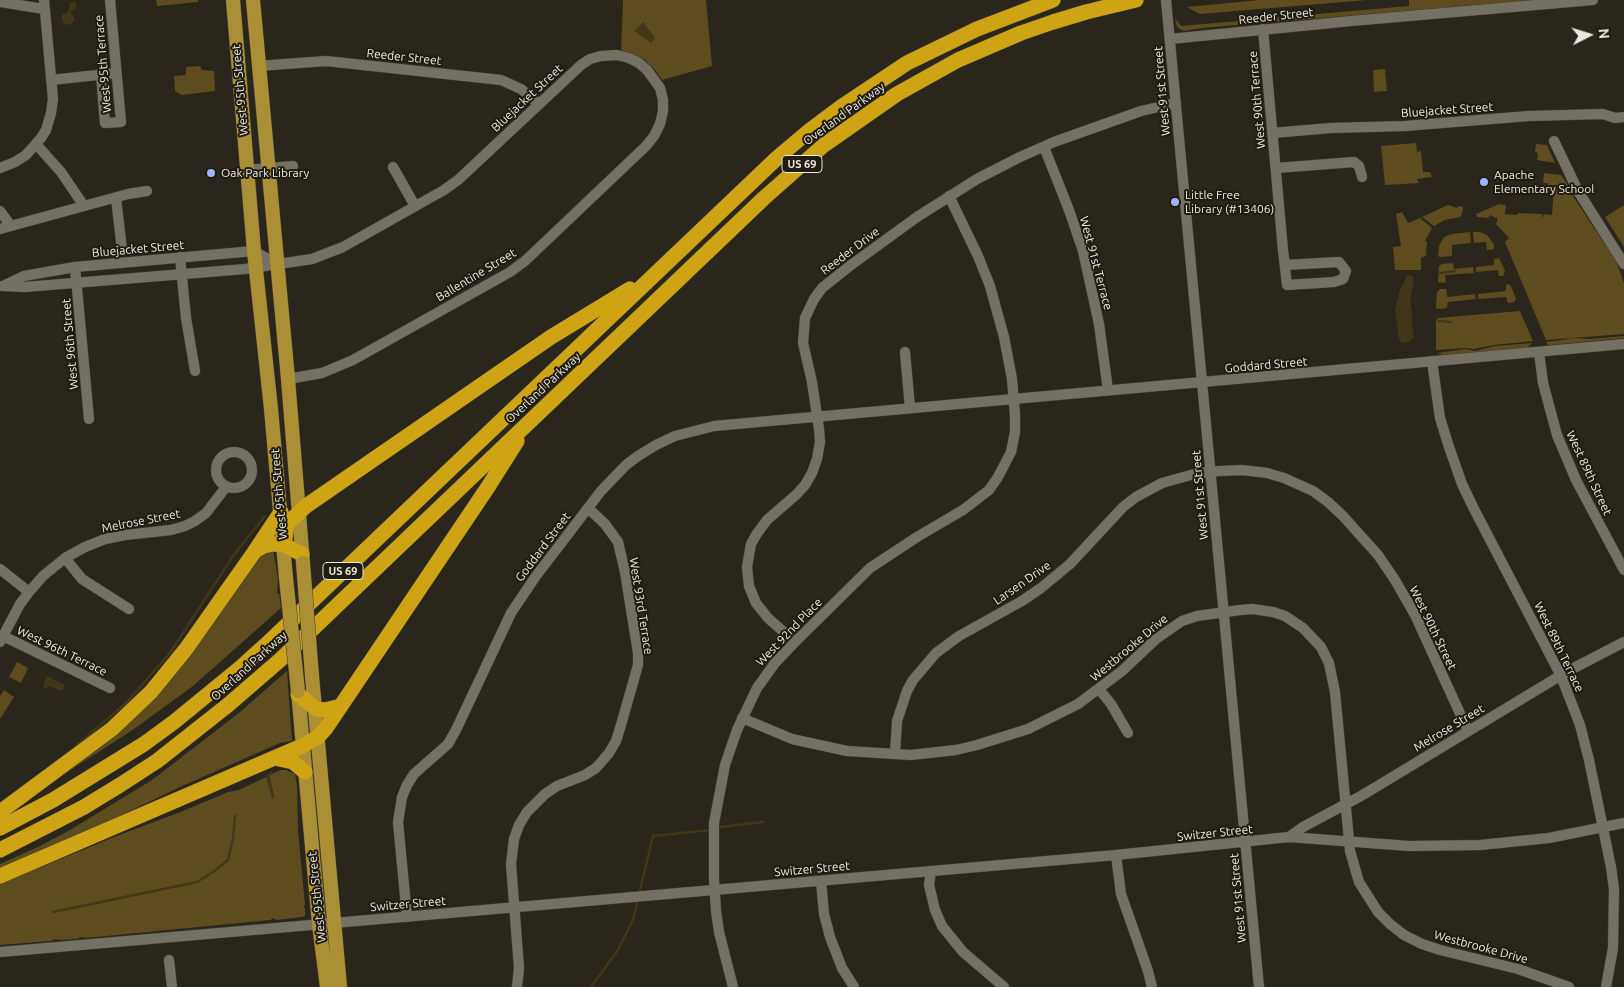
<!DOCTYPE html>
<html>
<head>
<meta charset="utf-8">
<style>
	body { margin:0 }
	#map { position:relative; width:1624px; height:987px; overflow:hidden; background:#2a261b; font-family:Ubuntu,sans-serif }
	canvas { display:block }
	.north { position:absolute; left:1564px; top:10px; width:50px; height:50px; -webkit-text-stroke:4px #201c12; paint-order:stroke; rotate:85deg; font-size:14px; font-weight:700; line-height:20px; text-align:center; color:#ebe8e1 }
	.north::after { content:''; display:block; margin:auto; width:18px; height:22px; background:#ebe8e1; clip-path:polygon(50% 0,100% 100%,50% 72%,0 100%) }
</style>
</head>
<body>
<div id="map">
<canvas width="1624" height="987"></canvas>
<div class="north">N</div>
</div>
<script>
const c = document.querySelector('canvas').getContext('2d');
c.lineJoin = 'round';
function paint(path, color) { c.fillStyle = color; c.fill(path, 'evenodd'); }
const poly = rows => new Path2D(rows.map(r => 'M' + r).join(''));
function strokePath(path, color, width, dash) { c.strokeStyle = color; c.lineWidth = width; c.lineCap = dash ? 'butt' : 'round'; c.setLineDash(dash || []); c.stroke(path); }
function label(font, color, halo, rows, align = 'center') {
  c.font = font + ' Ubuntu,sans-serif'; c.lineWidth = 4; c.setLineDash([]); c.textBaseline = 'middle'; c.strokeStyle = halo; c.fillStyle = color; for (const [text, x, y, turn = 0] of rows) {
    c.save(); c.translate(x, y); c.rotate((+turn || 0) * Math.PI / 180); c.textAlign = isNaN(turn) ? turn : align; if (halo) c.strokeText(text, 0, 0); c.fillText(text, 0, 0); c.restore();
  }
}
paint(poly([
	[156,0,198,0,198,2,157,6],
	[623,0,706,0,712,66,662,80,655,70,644,59,621,50],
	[1260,0,1367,0,1200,14,1187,7],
	[1409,0,1536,0,1201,28,1183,31,1177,27,1175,18,1181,26,1409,6],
	[200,66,202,70,214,71,215,91,182,95,175,91,174,76,186,75,186,67],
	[1385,69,1387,91,1374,92,1373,70],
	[1416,143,1417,152,1421,151,1423,172,1430,172,1432,177,1417,179,1419,183,1385,185,1381,146],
	[1536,144,1547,145,1555,163,1537,160,1538,153,1535,152],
	[1544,173,1561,175,1568,185,1567,188,1548,187,1548,183,1543,183],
	[1554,189,1569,190,1616,261,1624,283,1624,334,1546,340,1505,242,1509,238,1496,224,1498,219,1490,215,1488,218,1477,217,1476,214,1499,204,1506,205,1505,214,1517,215,1518,213,1542,214,1542,217,1543,217,1544,214,1552,215],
	[1448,205,1457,208,1458,206,1463,207,1462,214,1460,217,1445,220,1434,226,1422,217],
	[1624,205,1624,247,1605,217],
	[1402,212,1408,223,1420,218,1432,228,1425,241,1427,242,1426,256,1421,258,1421,270,1395,270,1393,247,1401,246,1396,214],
	[1470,232,1471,243,1452,245,1452,256,1440,257,1438,256,1439,246,1444,237,1452,234],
	[1473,232,1480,232,1487,235,1494,244,1494,249,1487,250,1486,242,1474,243],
	[1499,258,1505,271,1503,276,1499,276,1498,270,1476,272,1476,267,1494,265,1494,259],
	[1453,263,1454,269,1473,267,1474,273,1445,275,1446,283,1438,282,1439,266,1442,264],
	[1508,284,1511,286,1516,299,1514,302,1508,303,1506,297,1478,299,1478,294,1506,291,1506,285],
	[1440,289,1446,289,1447,297,1475,294,1476,299,1448,302,1447,308,1439,309,1436,308,1436,304,1437,292],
	[1520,311,1533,341,1494,345,1474,349,1466,348,1436,350,1436,321,1438,318],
	[1624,336,1624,338,1551,345,1548,345,1546,342,1575,338,1591,339],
	[1532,343,1527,348,1443,355,1437,353,1466,349,1475,351,1495,346],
	[273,549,278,578,277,594,279,593,281,608,193,686,134,729,55,780,166,685,193,652,254,563,269,550],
	[17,662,28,668,21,683,9,677],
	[287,671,292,741,280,743,182,786,95,828,0,869,0,864,38,847,70,830,152,780,240,712],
	[4,690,14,697,0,719,0,696],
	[281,770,286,770,295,774,297,786,298,830,305,905,303,906,305,908,305,916,302,917,276,920,274,918,270,920,86,938,80,937,78,939,61,940,54,939,51,941,0,945,0,884,114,837,183,811,228,792,239,790,266,777,273,799,274,797,269,775]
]), '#5c4c1e');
paint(poly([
	[73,1,76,3,77,6,74,10,70,11,74,17,74,21,71,24,66,25,62,20,62,15,68,12,70,3],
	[643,22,655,38,651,43,634,31],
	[1409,275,1413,277,1414,280,1410,301,1412,312,1412,325,1414,338,1409,342,1402,343,1399,339,1395,310,1400,290,1407,276],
	[47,676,65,685,62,691,48,686,46,689,43,687]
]), '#423718');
strokePath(poly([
	[1440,273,1455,271],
	[1439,321,1451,322],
	[75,747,127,702,170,653,233,556,265,516],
	[272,773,267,776,273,797],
	[721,827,763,822],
	[640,890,653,836,710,830],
	[53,912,197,882,213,872,228,860,233,838,235,816],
	[591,987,618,950,633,920,637,903]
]), '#423718', 2.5);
const minor = poly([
	[1166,0,1259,987],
	[0,2,44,9],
	[1263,29,1283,250,1287,285,1334,282,1343,279,1346,271,1339,262,1285,265],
	[1170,39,1351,21,1593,0],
	[258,66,326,61,501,80,521,89,539,104],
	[101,75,105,123,121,122,110,0],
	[51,80,116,73],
	[1272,133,1331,128,1405,126,1529,116,1603,114,1615,118,1624,117],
	[1554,141,1578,191,1624,264],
	[36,144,61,172,84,206],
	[1044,147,1069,210,1083,251,1099,324,1108,390],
	[393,167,415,206],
	[0,168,15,162,26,155,41,138,46,130,51,113,53,99,44,0],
	[1276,168,1354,162,1359,166,1362,177],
	[247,170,293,166],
	[116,198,122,250],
	[0,211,11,226],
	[0,229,128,194,147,191],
	[180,257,186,318,195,371],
	[75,267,89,419],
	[5,285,24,276,75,267,254,251,277,264],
	[2,286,25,287,245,269,312,259,343,247,444,190,458,180,581,65,590,59,601,56,617,55,629,58,639,63,647,70,660,88,663,100,663,111,660,124,654,136,646,146,525,261,510,272,353,360,322,373,288,379],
	[905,352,910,408],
	[1539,352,1543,383,1557,435,1576,480,1624,570],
	[1432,361,1440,418,1449,447,1462,484,1473,507,1561,676,1580,725,1589,760,1611,867,1614,889,1613,948,1606,987],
	'216 470a18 18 0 1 1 36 0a18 18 0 1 1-36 0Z',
	[65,558,82,579,129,609],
	[0,569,29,592],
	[3,636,110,688],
	[0,642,20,604,29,592,43,576,65,558,85,547,105,539,125,535,171,530,185,526,195,521,206,513,226,487],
	[795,642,768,618,756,603,749,586,747,567,751,544,756,535,767,520,797,494,805,485,812,473,817,459,820,442,819,429,812,382,803,343,805,318,814,299,822,288,851,265,917,217,977,179,1020,157,1054,142,1141,111,1176,103],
	[1099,689,1111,704,1128,733],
	[742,718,792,739,847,751,911,755,956,750,977,745,1028,729,1078,704,1122,671,1156,639,1182,621,1197,616,1240,610,1252,609,1273,612,1285,616,1303,628,1321,647,1329,663,1335,692,1350,851,1359,882,1378,912,1390,924,1404,935,1422,944,1440,950,1518,969,1569,987],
	[895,754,897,721,907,691,913,680,936,653,959,636,1022,601,1041,588,1070,564,1123,507,1136,497,1162,483,1198,473,1220,471,1242,470,1267,473,1284,478,1313,491,1328,502,1343,516,1378,555,1395,580,1415,615,1468,731],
	[1289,837,1303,827,1361,796,1568,671,1624,642],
	[1116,855,1121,894,1148,971,1152,987],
	[931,871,929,885,935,910,942,926,963,952,1004,987],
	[821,881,824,914,830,937,842,968,854,987],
	[407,917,398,822,402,797,407,785,414,774,448,744,456,730,511,613,536,576,601,491,626,465,638,456,656,445,675,436,714,426,1624,344],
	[0,952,1116,855,1289,837,1409,846,1480,845,1549,838,1624,823],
	[169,960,172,987],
	[517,987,519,968,511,864,514,839,519,825,527,812,545,794,557,786,585,775,596,768,609,753,616,741,621,725,638,665,638,653,625,572,618,542,605,524,588,508],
	[733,987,719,932,716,911,714,880,714,823,725,765,737,730,757,688,775,663,795,642,870,568,917,537,963,510,989,490,998,477,1011,452,1015,432,1015,415,1012,379,1004,337,990,286,978,256,949,196]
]);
const major = poly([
	[233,0,254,251,271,409,286,578],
	[253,0,288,379,303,563],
	[312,676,340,987],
	[298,691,319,924,327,987]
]);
const highway = poly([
	[284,545,287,524,306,506,551,337,630,289],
	[255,551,264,546,274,544,284,545,302,554],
	[298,694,316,709,325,710,341,706],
	[275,758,293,762,305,772],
	[0,812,112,729,151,692,186,649,255,551,281,512],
	[0,828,53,800,144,744,174,722,240,668,271,640,777,158,809,131,841,107,907,63,977,29,1053,0],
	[0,850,84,807,120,785,157,761,228,705,280,660,764,198,824,145,897,94,958,60,1021,33,1053,22,1086,12,1136,0],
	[0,876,302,746,318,737,326,728,488,487,517,441]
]);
strokePath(minor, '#46433b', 11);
strokePath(major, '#46433b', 15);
strokePath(highway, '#46433b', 16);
strokePath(minor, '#757064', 10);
strokePath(major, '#aa8f34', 14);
strokePath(highway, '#cea414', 15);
const majorBridge = poly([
	[303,563,312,676],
	[286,578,298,691]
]);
strokePath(majorBridge, '#46433b', 15, []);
strokePath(majorBridge, '#aa8f34', 14);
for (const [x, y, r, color] of [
	[211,173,5,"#9db4fd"],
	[1484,182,5,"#9db4fd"],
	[1175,202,5,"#9db4fd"]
]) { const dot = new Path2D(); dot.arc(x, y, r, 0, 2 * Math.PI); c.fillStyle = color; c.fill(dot); strokePath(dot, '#201c12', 2); }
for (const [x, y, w] of [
	[802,164,40],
	[343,571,40]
]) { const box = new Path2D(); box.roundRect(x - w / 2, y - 8.5, w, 17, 4); c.fillStyle = '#201c12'; c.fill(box); strokePath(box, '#ebe8e1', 1); }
label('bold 11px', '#ebe8e1', null, [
	["US 69",802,164],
	["US 69",343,571]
]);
label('12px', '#ebe8e1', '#201c12', [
	["Reeder Street",1276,16,-6],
	["Reeder Street",404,57,6],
	["West 95th Terrace",103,64,-95],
	["West 95th Street",240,90,-95],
	["West 91st Street",1162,91,-95],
	["Bluejacket Street",527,98,-43],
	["West 90th Terrace",1257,100,-95],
	["Bluejacket Street",1447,110,-4],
	["Overland Parkway",844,114,-36],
	["Bluejacket Street",138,249,-5],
	["Reeder Drive",850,251,-37],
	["West 91st Terrace",1096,263,75],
	["Ballentine Street",476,275,-31],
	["West 96th Street",70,344,-95],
	["Goddard Street",1266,365,-5],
	["Overland Parkway",543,388,-43],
	["West 89th Street",1589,473,65],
	["West 95th Street",279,494,-95],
	["West 91st Street",1200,495,-95],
	["Melrose Street",141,521,-11],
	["Goddard Street",543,547,-53],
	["Larsen Drive",1022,583,-35],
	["West 93rd Terrace",641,606,81],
	["West 90th Street",1433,628,64],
	["West 92nd Place",789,632,-46],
	["West 89th Terrace",1559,647,64],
	["Westbrooke Drive",1129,648,-40],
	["West 96th Terrace",62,651,26],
	["Overland Parkway",249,666,-42],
	["Melrose Street",1449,728,-31],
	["Switzer Street",1215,833,-6],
	["Switzer Street",812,869,-5],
	["West 95th Street",317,897,-96],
	["West 91st Street",1238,898,-95],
	["Switzer Street",408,904,-5],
	["Westbrooke Drive",1481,947,15]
]);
label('12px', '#ebe8e1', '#201c12', [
	["Oak Park Library",221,173],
	["Apache",1494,175],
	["Elementary School",1494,189],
	["Little Free",1185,195],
	["Library (#13406)",1185,209]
], 'left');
</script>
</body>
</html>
